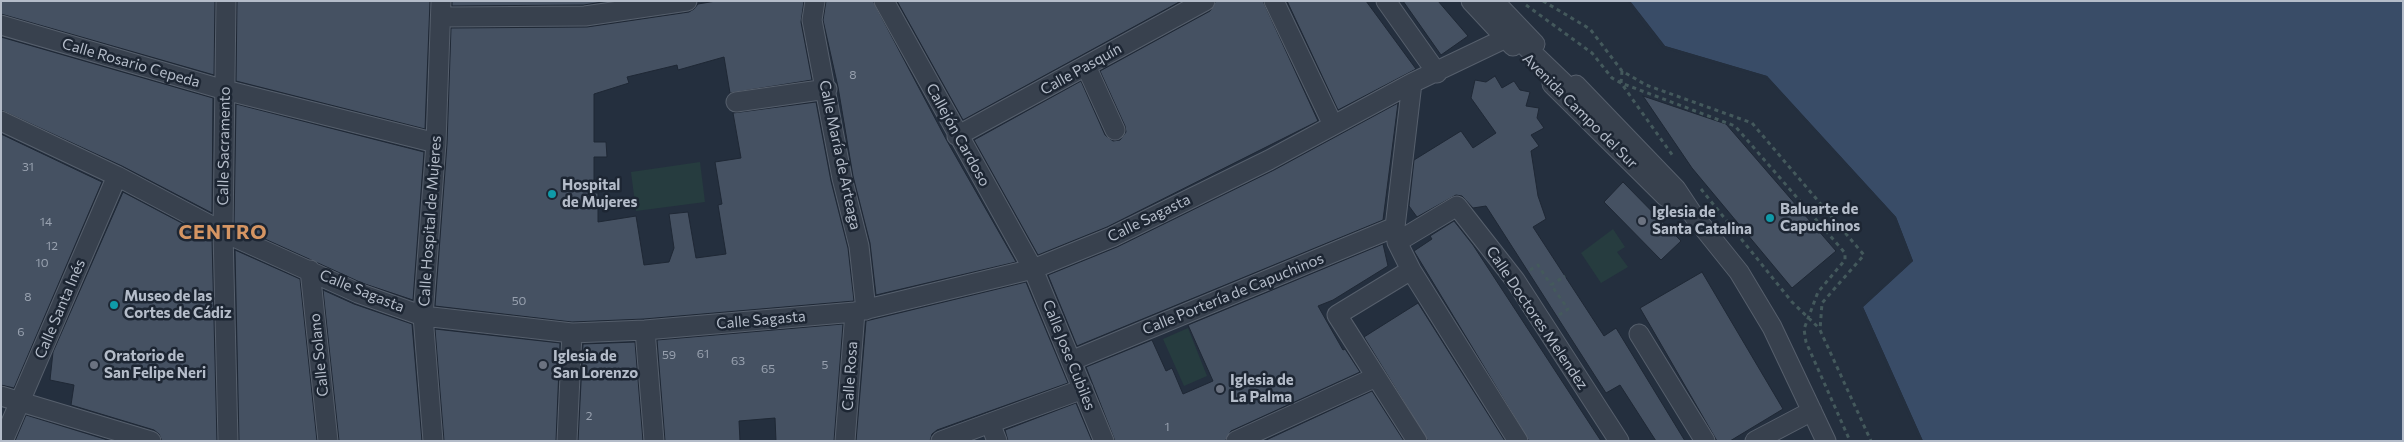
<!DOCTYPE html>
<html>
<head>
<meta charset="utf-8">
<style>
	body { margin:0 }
	#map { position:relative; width:2404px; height:442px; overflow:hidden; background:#242f3e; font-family:Commissioner,sans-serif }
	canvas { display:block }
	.frame { position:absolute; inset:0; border:2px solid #b4bcc9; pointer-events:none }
</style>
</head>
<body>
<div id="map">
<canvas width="2404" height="442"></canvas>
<div class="frame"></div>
</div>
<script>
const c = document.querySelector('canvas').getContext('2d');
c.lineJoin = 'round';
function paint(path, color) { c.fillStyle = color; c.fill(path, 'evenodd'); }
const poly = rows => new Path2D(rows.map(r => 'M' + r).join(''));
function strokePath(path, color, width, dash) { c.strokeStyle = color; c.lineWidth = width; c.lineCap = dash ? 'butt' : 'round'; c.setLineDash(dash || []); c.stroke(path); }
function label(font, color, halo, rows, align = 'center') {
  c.font = font + ' Commissioner,sans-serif'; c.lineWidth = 5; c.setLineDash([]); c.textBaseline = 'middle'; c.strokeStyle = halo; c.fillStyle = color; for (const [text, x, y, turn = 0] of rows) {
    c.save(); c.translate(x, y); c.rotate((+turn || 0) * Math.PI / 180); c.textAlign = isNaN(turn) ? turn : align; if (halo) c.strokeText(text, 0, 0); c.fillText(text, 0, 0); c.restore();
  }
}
paint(poly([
	[700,162,705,202,636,211,631,172],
	[1613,229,1625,247,1617,252,1628,267,1601,283,1581,253],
	[1188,328,1207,376,1184,386,1163,339]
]), '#263c3f');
paint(poly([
	[1630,1,2403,1,2403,441,1923,441,1863,307,1913,261,1896,217,1767,76,1665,46]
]), '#394c67');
paint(poly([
	[1628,1,1630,1,1665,46,1767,76,1896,217,1913,261,1863,307,1923,441,1920,441,1860,307,1910,261,1894,218,1766,78,1663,48,1644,25]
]), '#242f3e');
const building = poly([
	[1,1,215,1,214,75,1,14,1,1],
	[237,1,430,1,425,129,236,81,237,1],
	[452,1,608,1,584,5,452,6,452,1],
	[716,1,804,1,801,22,812,80,730,93,724,57,678,70,677,65,627,77,629,83,594,94,594,142,606,142,607,157,594,157,594,193,598,193,598,222,636,216,644,265,669,262,674,248,669,214,688,212,696,258,726,254,718,205,722,204,715,162,741,158,733,113,816,102,831,181,848,248,854,301,644,319,572,322,435,306,447,144,451,28,587,27,689,12,694,9,698,4,716,1],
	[826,1,873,1,947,141,1016,262,876,295,870,243,853,176,838,87,823,20,826,1],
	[897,1,1181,1,963,120,897,1],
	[1216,1,1263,1,1318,121,1107,227,1038,255,974,140,1081,81,1105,135,1113,141,1120,140,1126,132,1125,126,1100,71,1210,11,1216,1],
	[1287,1,1366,1,1416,69,1338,110,1287,1],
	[1403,1,1438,1,1468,36,1441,55,1403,1],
	[1,37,213,98,212,213,122,166,1,110,1,37],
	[1495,76,1502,88,1514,81,1520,90,1530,92,1526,106,1539,108,1537,118,1544,128,1531,135,1539,146,1531,151,1538,196,1546,219,1533,227,1604,336,1616,328,1685,441,1656,441,1620,385,1606,393,1486,206,1473,208,1462,196,1456,195,1417,217,1409,206,1414,160,1461,131,1473,148,1496,133,1471,98,1475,80,1486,82,1495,76],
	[1643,96,1726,124,1836,251,1792,288,1692,168,1643,96],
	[1398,103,1383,220,1077,346,1048,275,1117,247,1274,170,1398,103],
	[236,104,424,152,413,300,362,283,234,225,236,104],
	[1,134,102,182,14,388,1,385,1,134],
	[1623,182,1681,241,1661,260,1604,202,1623,182],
	[123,192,212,239,217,441,162,441,159,434,154,430,71,405,74,385,50,380,53,352,123,192],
	[1454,221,1473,245,1601,441,1529,441,1414,251,1432,239,1430,236,1454,221],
	[1383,244,1388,266,1333,300,1318,306,1343,350,1345,349,1360,372,1231,431,1225,441,1115,441,1086,367,1152,340,1166,371,1172,368,1183,394,1213,381,1188,325,1383,244],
	[235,250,300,279,317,441,239,441,235,250],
	[1702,272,1783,409,1730,441,1717,441,1640,308,1702,272],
	[1026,282,1068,383,937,430,932,434,930,441,856,441,866,321,1026,282],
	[323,290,354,304,412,324,422,441,339,441,323,290],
	[1418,303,1505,441,1428,441,1364,337,1418,303],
	[843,324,834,441,776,441,775,418,739,421,740,441,665,441,657,340,843,324],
	[435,329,560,343,556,441,444,441,435,329],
	[635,342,643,441,578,441,583,344,635,342],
	[1372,391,1404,441,1264,441,1372,391],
	[1076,403,1092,441,1008,441,1005,430,1076,403],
	[26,415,111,441,15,441,26,415]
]);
paint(building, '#455162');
strokePath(building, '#1f2835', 1);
const minor = poly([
	[226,1,223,232,228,441],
	[815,1,812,20,842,178,859,246,866,310],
	[884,1,1033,269,1104,441],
	[1274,1,1333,125],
	[1386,1,1437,73],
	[1471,1,1513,46],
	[1494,1,1535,44],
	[442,17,585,16,687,1],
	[1,25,225,90,436,143],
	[1086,66,1115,130],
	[1412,83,1395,227,1397,242,1411,270,1518,441],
	[1552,84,1665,196,1676,204],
	[1576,85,1676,189,1694,216,1739,272,1772,327,1826,441],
	[736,102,827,89],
	[1,121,117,176,223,232,358,293,423,316,572,333,645,330,855,312,1033,269,1112,237,1269,160,1412,83,1506,38,1518,39,1567,86,1583,93],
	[957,136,1205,1],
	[1397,242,1457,206,1515,280,1619,441],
	[310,270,328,441],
	[1411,270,1337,315,1417,441],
	[645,330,654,441],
	[1639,334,1705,441],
	[1071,361,1395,227],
	[1,396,151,441],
	[990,423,997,441],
	[3,441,117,176],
	[433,441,423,316,436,143,441,1],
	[567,441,572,333],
	[845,441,855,312],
	[941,441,1083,389],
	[1236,441,1376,377],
	[1755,441,1812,411]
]);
strokePath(minor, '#565f6c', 21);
strokePath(poly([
	[1543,1,1590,29,1622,71,1646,85,1752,123,1864,255,1822,303,1820,330,1871,441],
	[1526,5,1592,53,1612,78,1621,83,1735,126,1845,253,1845,260,1818,292,1804,329,1806,342,1850,441],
	[1622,71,1621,83,1673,156],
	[1701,189,1792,302,1820,329],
	[1530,270,1538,265,1551,285],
	[1559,315,1568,309,1551,285,1565,276]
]), '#44595c', 3, [4, 4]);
strokePath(minor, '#38414e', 19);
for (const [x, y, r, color] of [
	[552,194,5,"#0f9aa8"],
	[1770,218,5,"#0f9aa8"],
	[1642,221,5,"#6b7280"],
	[114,305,5,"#0f9aa8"],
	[94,365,5,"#6b7280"],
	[543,365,5,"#6b7280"],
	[1220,389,5,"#6b7280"]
]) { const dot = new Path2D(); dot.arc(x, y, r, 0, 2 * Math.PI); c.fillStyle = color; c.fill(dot); strokePath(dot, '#1d2633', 2); }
label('12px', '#98a1af', null, [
	["8",853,75],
	["31",28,167],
	["14",46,222],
	["12",52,246],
	["10",42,263],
	["8",28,297],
	["50",519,301],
	["6",21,332],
	["61",703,354],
	["59",669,355],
	["63",738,361],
	["5",825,365],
	["65",768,369],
	["2",589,416],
	["1",1167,427]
]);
label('15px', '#b4bcc9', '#1d2633', [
	["Calle Rosario Cepeda",131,63,16],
	["Calle Pasquín",1081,69,-29],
	["Avenida Campo del Sur",1580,111,45],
	["Callejón Cardoso",958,135,61],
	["Calle Sacramento",224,146,-89],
	["Calle María de Arteaga",840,155,78],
	["Calle Sagasta",1149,218,-26],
	["Calle Hospital de Mujeres",430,221,-86],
	["Calle Sagasta",362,291,22],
	["Calle Portería de Capuchinos",1233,294,-22],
	["Calle Santa Inés",60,309,-67],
	["Calle Doctores Melendez",1537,318,56],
	["Calle Sagasta",761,320,-5],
	["Calle Solano",319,355,-96],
	["Calle Jose Cubiles",1069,355,68],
	["Calle Rosa",850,376,-86]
]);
label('bold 15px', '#b4bcc9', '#1d2633', [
	["Hospital",562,185],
	["de Mujeres",562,202],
	["Baluarte de",1780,209],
	["Capuchinos",1780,226],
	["Iglesia de",1652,212],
	["Santa Catalina",1652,229],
	["Museo de las",124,296],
	["Cortes de Cádiz",124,313],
	["Oratorio de",104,356],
	["San Felipe Neri",104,373],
	["Iglesia de",553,356],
	["San Lorenzo",553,373],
	["Iglesia de",1230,380],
	["La Palma",1230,397]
], 'left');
c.letterSpacing = '1px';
label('bold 20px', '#d59563', '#1d2633', [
	["CENTRO",223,232]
]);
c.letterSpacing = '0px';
</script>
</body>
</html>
